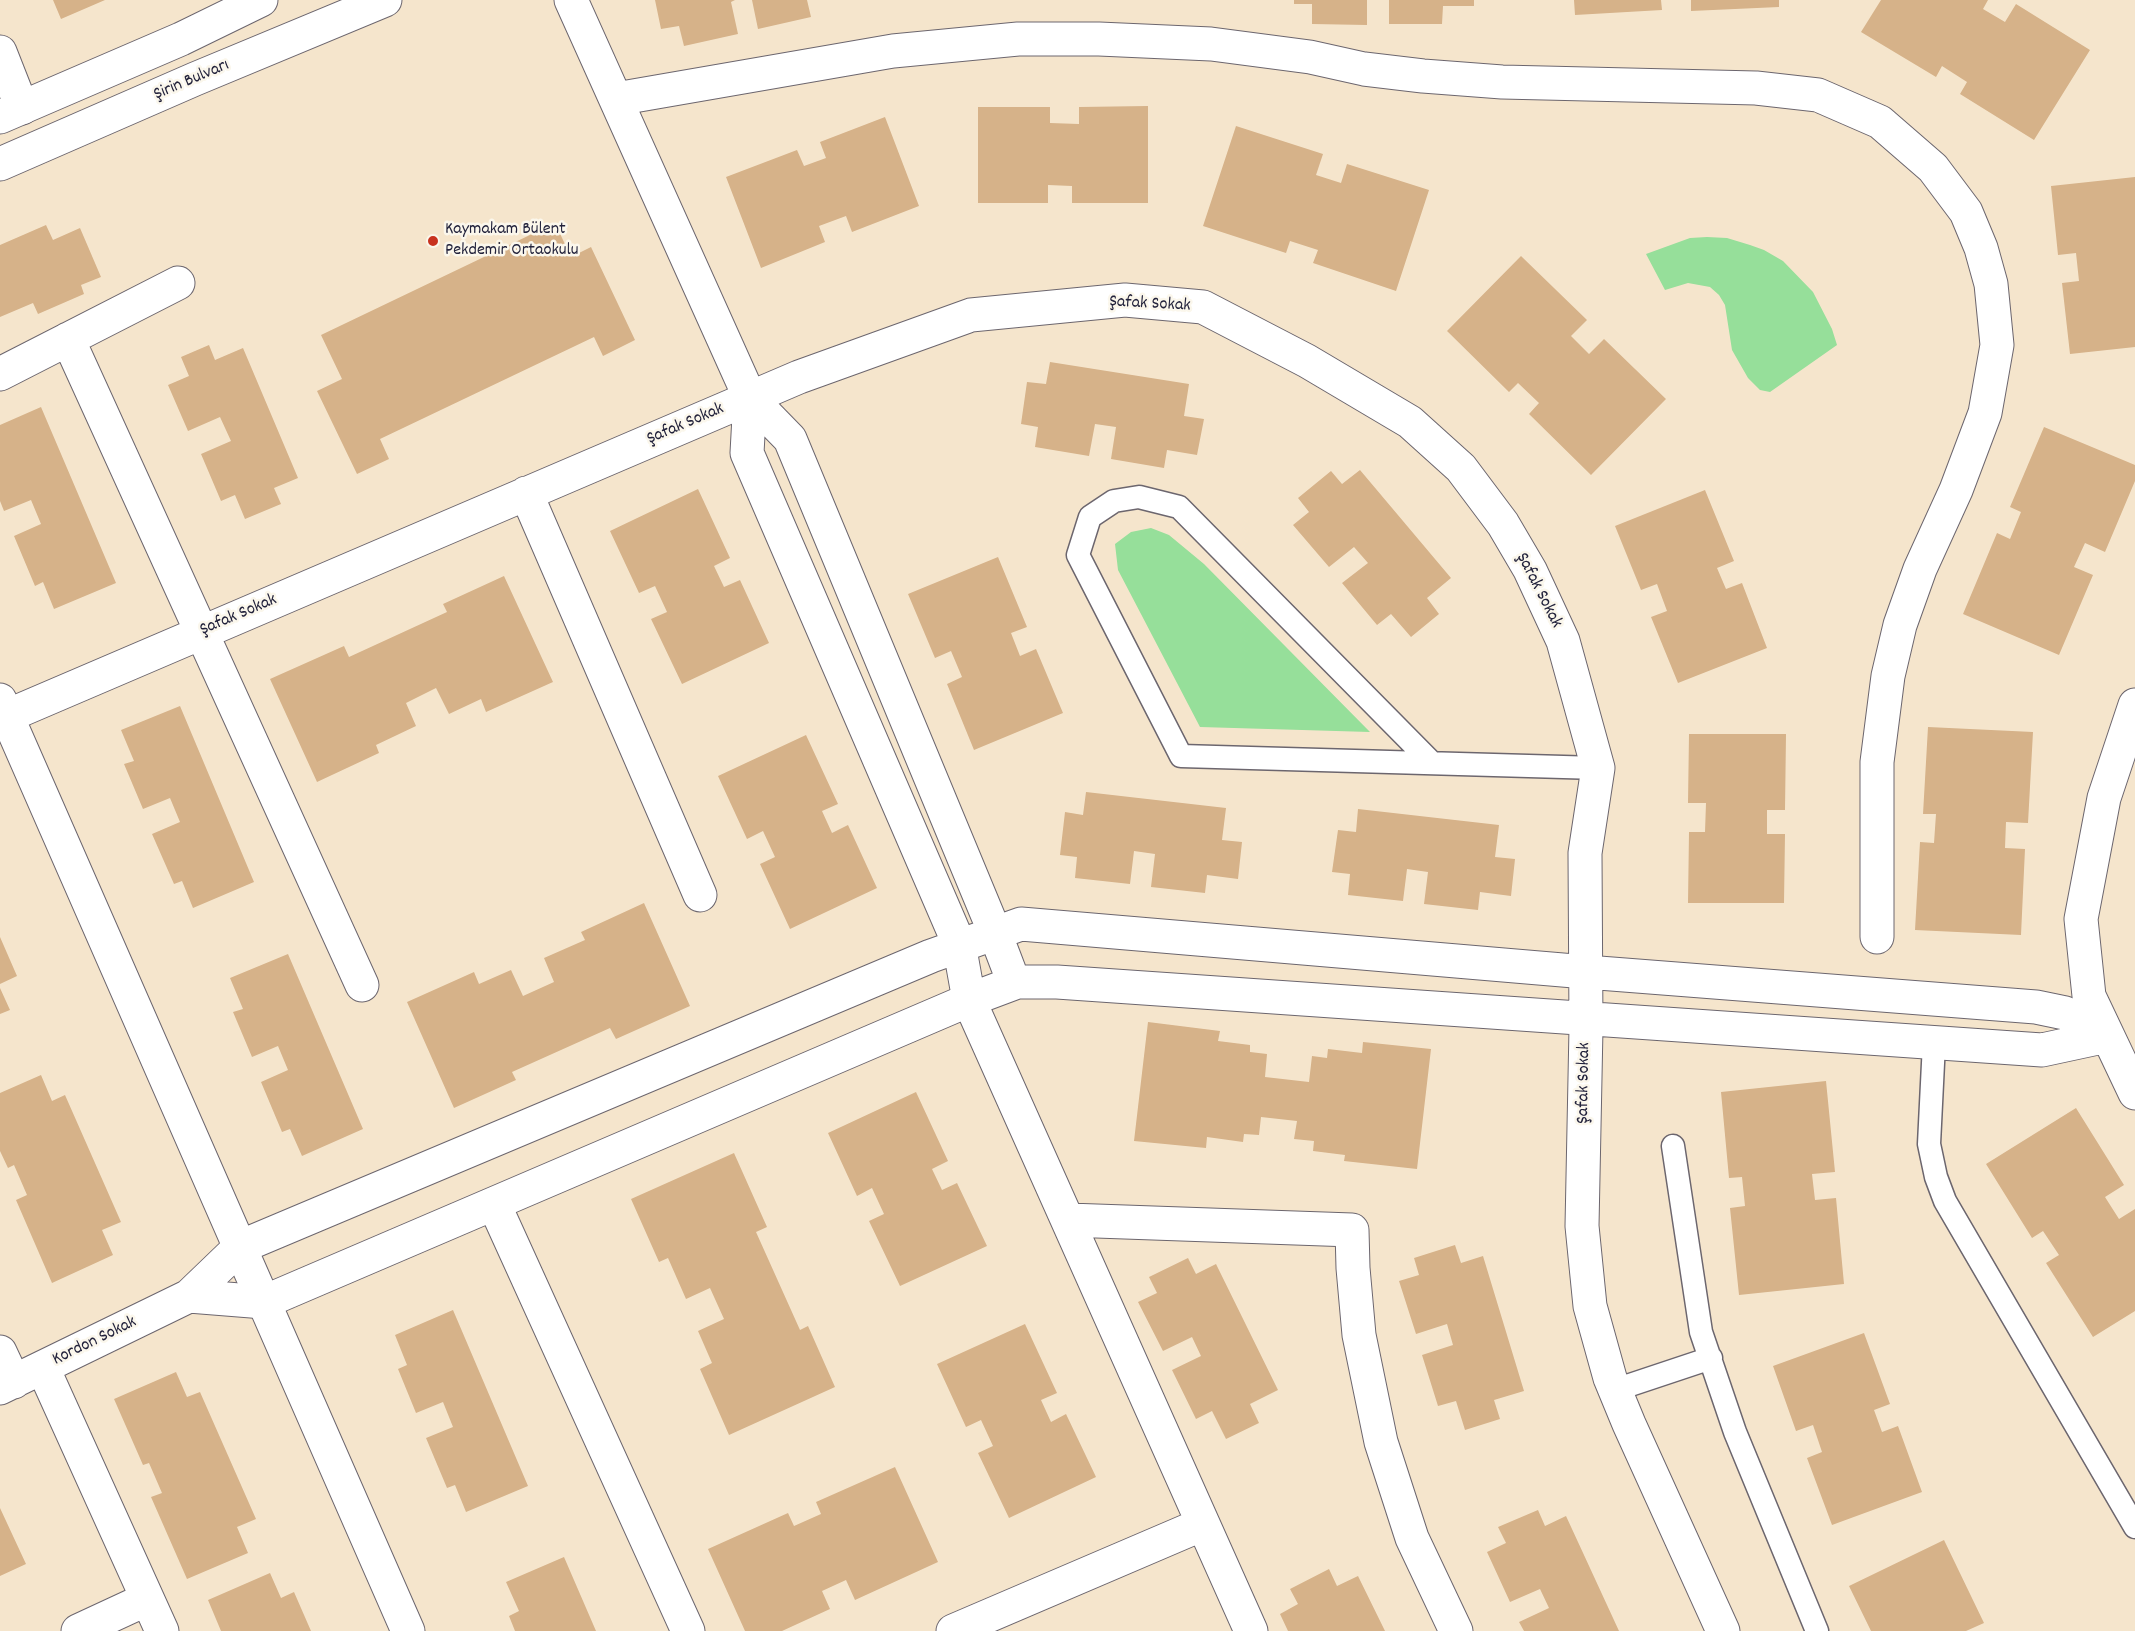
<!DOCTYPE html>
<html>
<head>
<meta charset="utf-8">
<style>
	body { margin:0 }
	canvas { display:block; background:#f5e5cc }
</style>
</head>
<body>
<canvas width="2135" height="1631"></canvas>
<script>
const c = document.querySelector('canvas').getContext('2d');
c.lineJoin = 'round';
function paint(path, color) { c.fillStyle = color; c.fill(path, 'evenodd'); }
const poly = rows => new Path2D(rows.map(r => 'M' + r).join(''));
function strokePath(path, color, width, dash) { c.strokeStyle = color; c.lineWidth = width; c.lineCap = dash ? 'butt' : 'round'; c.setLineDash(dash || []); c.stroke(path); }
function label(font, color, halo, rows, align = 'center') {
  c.font = font + ' Dekko,sans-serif'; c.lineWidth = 5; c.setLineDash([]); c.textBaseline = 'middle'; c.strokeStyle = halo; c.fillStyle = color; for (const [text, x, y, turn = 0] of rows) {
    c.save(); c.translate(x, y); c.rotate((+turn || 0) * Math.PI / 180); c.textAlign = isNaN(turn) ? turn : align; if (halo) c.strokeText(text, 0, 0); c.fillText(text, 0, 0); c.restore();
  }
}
paint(poly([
	[1707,237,1727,238,1750,245,1764,250,1783,261,1813,292,1832,329,1837,345,1770,392,1760,390,1748,378,1732,350,1725,305,1719,295,1710,287,1688,283,1665,290,1646,254,1690,238],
	[1151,528,1169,535,1204,564,1370,732,1200,727,1118,570,1115,544,1131,532]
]), '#96df9a');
paint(poly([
	[53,0,105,0,61,19],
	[655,0,735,0,731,2,738,34,684,46,679,26,661,29],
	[752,0,807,0,811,17,758,29],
	[1294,0,1367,0,1367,25,1312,24,1312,4,1294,4],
	[1389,0,1474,0,1474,6,1443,6,1442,24,1389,24],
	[1574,0,1661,0,1662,10,1575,15],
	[1691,0,1779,0,1779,7,1691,11],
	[1881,0,1988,0,1983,9,2005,22,2016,4,2090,50,2034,140,1960,94,1967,82,1942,66,1936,77,1861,32],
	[1148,106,1148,203,1072,203,1072,186,1048,185,1048,203,978,203,978,107,1050,107,1050,123,1079,124,1079,107],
	[885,117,919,206,852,232,846,216,819,226,825,242,761,268,726,177,797,150,804,166,826,158,820,142],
	[1236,126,1323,154,1316,175,1341,183,1347,164,1429,190,1396,291,1313,263,1318,250,1290,241,1286,253,1203,226],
	[2135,177,2135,347,2070,354,2062,283,2079,281,2076,253,2058,255,2051,186],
	[555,223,571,257,591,247,635,340,603,356,594,337,380,439,389,459,357,474,317,391,342,379,321,335],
	[46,225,53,240,80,228,101,277,81,285,84,294,38,314,33,303,0,317,0,245],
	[1521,256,1587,320,1571,336,1589,354,1604,339,1666,399,1591,475,1529,414,1539,403,1518,383,1509,392,1447,331],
	[209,345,215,360,243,348,298,478,274,488,281,504,245,519,235,495,221,501,201,454,231,441,220,417,188,431,168,385,189,376,181,357],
	[1050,362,1189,384,1184,416,1204,419,1197,455,1167,450,1164,468,1111,459,1116,427,1095,424,1089,456,1035,447,1038,427,1021,424,1027,382,1046,384],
	[41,407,116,583,54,609,43,582,35,586,14,536,41,524,31,500,4,511,0,501,0,425],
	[2044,427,2135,465,2135,481,2105,552,2085,543,2074,567,2093,575,2059,655,1963,614,1997,533,2010,539,2021,512,2010,507],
	[1360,470,1451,578,1427,598,1439,614,1411,637,1391,614,1377,625,1342,583,1368,563,1354,547,1329,567,1293,525,1309,512,1298,498,1331,471,1342,484],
	[698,489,730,558,714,566,724,587,740,580,769,643,682,684,651,619,667,612,655,586,639,593,610,531],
	[1705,490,1734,561,1717,568,1726,589,1742,583,1767,648,1678,683,1651,617,1667,611,1657,584,1641,590,1615,526],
	[998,557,1027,627,1011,633,1020,656,1036,649,1063,713,974,750,947,684,962,677,951,651,935,658,908,594],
	[504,576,553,682,486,712,481,699,449,714,436,688,406,703,416,726,376,745,379,753,317,782,270,679,344,646,349,657,447,612,443,604],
	[180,706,254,882,193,908,182,881,174,884,152,834,180,822,170,798,143,809,124,764,134,761,121,730],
	[1928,727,2033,732,2028,823,2006,822,2005,848,2025,849,2021,935,1915,930,1920,842,1934,843,1936,814,1923,814],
	[1689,734,1786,734,1785,810,1767,810,1767,834,1785,834,1784,903,1688,903,1689,832,1705,832,1706,803,1688,803],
	[806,735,838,804,822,811,832,833,848,825,877,888,790,929,760,864,775,857,763,831,747,839,718,776],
	[1086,792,1226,808,1222,840,1242,842,1238,879,1207,875,1205,893,1151,887,1155,854,1134,851,1130,884,1075,878,1077,857,1060,855,1065,812,1083,815],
	[1358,809,1499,825,1495,857,1515,859,1511,896,1480,892,1478,910,1424,904,1428,872,1407,869,1403,901,1348,895,1350,874,1332,872,1338,830,1356,832],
	[644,903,690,1006,616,1039,610,1028,512,1072,516,1080,454,1108,407,1002,474,972,479,984,511,970,523,996,554,982,544,958,585,940,581,932],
	[0,937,17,976,0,984],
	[288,954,363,1129,302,1156,290,1129,282,1132,261,1082,288,1070,278,1046,252,1057,233,1012,243,1009,230,978],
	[0,988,10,1010,0,1014],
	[1148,1022,1220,1031,1218,1041,1250,1045,1250,1052,1267,1054,1265,1077,1309,1082,1312,1056,1327,1058,1328,1049,1362,1053,1363,1042,1431,1049,1417,1169,1344,1161,1345,1155,1313,1151,1314,1141,1294,1139,1297,1121,1261,1117,1259,1135,1244,1134,1243,1142,1207,1137,1206,1148,1134,1141],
	[41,1075,52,1101,65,1095,121,1222,102,1230,113,1255,52,1283,16,1200,27,1195,14,1165,8,1168,0,1151,0,1093],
	[1826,1081,1835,1172,1812,1174,1815,1200,1836,1198,1844,1284,1739,1295,1730,1208,1745,1206,1742,1177,1729,1178,1721,1092],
	[916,1092,948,1161,932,1169,942,1190,957,1183,987,1246,900,1286,869,1221,884,1214,872,1188,857,1196,828,1133],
	[2076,1108,2124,1185,2105,1197,2119,1219,2135,1209,2135,1311,2093,1337,2046,1263,2059,1255,2043,1231,2032,1238,1986,1164],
	[734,1153,767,1227,756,1232,800,1330,808,1326,835,1387,729,1435,700,1369,712,1363,698,1331,724,1319,710,1288,686,1299,668,1258,659,1262,631,1199],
	[1455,1245,1461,1263,1483,1256,1524,1391,1494,1400,1500,1419,1465,1430,1456,1401,1438,1406,1422,1355,1453,1345,1447,1324,1416,1334,1399,1281,1419,1275,1414,1258],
	[1188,1258,1196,1274,1216,1264,1278,1390,1250,1404,1259,1423,1226,1439,1212,1411,1196,1419,1172,1370,1201,1356,1192,1337,1163,1351,1138,1302,1157,1293,1149,1277],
	[453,1310,528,1486,466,1512,455,1485,447,1488,426,1438,453,1427,443,1402,416,1413,398,1369,407,1365,395,1335],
	[1025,1324,1057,1393,1041,1400,1051,1422,1066,1414,1096,1477,1009,1518,978,1453,993,1446,981,1420,966,1427,937,1364],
	[1864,1333,1890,1404,1874,1410,1882,1432,1898,1426,1922,1492,1832,1525,1807,1458,1822,1452,1813,1425,1796,1431,1773,1366],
	[176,1372,187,1397,200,1392,256,1519,237,1527,248,1553,187,1579,151,1497,162,1493,149,1463,143,1465,114,1399],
	[895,1467,938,1562,855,1600,846,1580,822,1591,830,1609,782,1631,745,1631,708,1549,788,1513,794,1526,821,1514,816,1502],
	[0,1508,26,1564,0,1576],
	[1538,1510,1545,1526,1566,1516,1619,1631,1524,1631,1519,1622,1549,1608,1540,1589,1510,1602,1487,1552,1506,1543,1498,1527],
	[1944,1540,1984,1623,1966,1631,1871,1631,1849,1586],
	[564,1557,596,1631,515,1631,509,1616,519,1611,506,1582],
	[1329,1569,1337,1586,1358,1576,1385,1631,1288,1631,1280,1614,1298,1604,1290,1589],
	[270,1573,281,1598,294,1592,311,1631,221,1631,208,1600]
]), '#d6b289');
const lane = poly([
	[1432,763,1179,507,1139,497,1114,501,1090,517,1078,555,1181,756,1598,768],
	[1934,1043,1929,1144,1936,1177,1945,1201,2135,1527],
	[1673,1146,1701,1332,1735,1432,1817,1631],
	[1615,1390,1711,1358]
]);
const street = poly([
	[571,0,750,398,790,439,995,933,1014,983],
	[0,52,22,108],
	[616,99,893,51,1018,39,1099,39,1211,44,1310,57,1364,69,1423,76,1502,82,1756,88,1818,95,1880,122,1933,168,1966,212,1981,248,1991,284,1997,345,1985,413,1956,490,1920,569,1900,625,1888,676,1877,762,1877,937],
	[68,339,362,985],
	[0,374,178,283],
	[750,398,747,453,959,944,969,1000,1251,1631],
	[526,493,700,895],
	[2135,705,2104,798,2081,919,2089,996,2135,1093],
	[0,719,799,377,971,315,1125,300,1203,307,1307,361,1410,422,1461,468,1503,524,1530,570,1563,641,1598,768,1585,853,1586,1028,1582,1226,1590,1306,1610,1378,1629,1424,1723,1631],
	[494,1204,688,1631],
	[1068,1220,1352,1230,1353,1268,1359,1335,1381,1442,1412,1538,1456,1631],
	[189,1296,264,1302,969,1000,1017,982,1057,982,2042,1050,2107,1036],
	[0,1352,14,1382],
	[43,1368,162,1631],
	[0,1388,189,1296,240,1247,931,956,1021,924,1586,972,2036,1007,2065,1013,2107,1036],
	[78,1631,147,1599],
	[953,1631,1203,1524]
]);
const secondary = poly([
	[0,117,181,39,261,0],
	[0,164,195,79,385,0],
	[0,700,408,1631]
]);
strokePath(lane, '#6c666e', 25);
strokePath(street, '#6c666e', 35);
strokePath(secondary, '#6c666e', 35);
strokePath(lane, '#fff', 22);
strokePath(street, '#fff', 33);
strokePath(secondary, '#fff', 33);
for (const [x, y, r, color] of [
	[433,241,6,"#c8321e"]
]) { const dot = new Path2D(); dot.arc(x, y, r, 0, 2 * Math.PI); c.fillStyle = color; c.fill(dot); strokePath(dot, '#fbf7ec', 2); }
label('18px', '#22223b', '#fbf7ec', [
	["Şirin Bulvarı",192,81,-23],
	["Şafak Sokak",1150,305,3],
	["Şafak Sokak",686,425,-23],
	["Şafak Sokak",1538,591,63],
	["Şafak Sokak",239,616,-23],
	["Şafak Sokak",1585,1083,-89],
	["Kordon Sokak",95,1342,-26]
]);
label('18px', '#22223b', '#fbf7ec', [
	["Kaymakam Bülent",445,231],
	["Pekdemir Ortaokulu",445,252]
], 'left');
</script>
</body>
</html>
